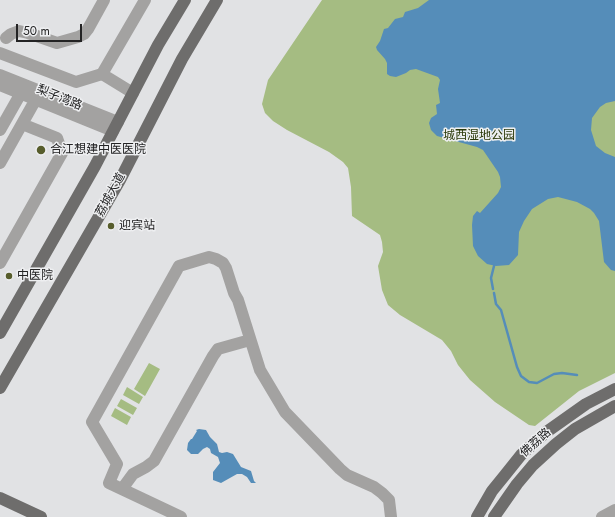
<!DOCTYPE html>
<html>
<head>
<meta charset="utf-8">
<style>
	body { margin:0 }
	#map { position:relative; width:615px; height:517px; overflow:hidden; background:#e1e2e4; font-family:Jost,sans-serif }
	canvas { display:block }
	.scale { position:absolute; left:16px; top:24px; width:66px; height:18px; box-sizing:border-box; border:2px solid #232324; border-top:0; padding-left:5px; font-size:12px; line-height:14px; white-space:nowrap; color:#232324; -webkit-text-stroke:3px #eeeff1; paint-order:stroke }
</style>
</head>
<body>
<div id="map">
<canvas width="615" height="517"></canvas>
<div class="scale">50 m</div>
</div>
<script>
const c = document.querySelector('canvas').getContext('2d');
c.lineJoin = 'round';
function paint(path, color) { c.fillStyle = color; c.fill(path, 'evenodd'); }
const poly = rows => new Path2D(rows.map(r => 'M' + r).join(''));
function strokePath(path, color, width, dash) { c.strokeStyle = color; c.lineWidth = width; c.lineCap = dash ? 'butt' : 'round'; c.setLineDash(dash || []); c.stroke(path); }
function label(font, color, halo, rows, align = 'center') {
  c.font = font + ' Jost,"Noto Sans SC",sans-serif'; c.lineWidth = 3; c.setLineDash([]); c.textBaseline = 'middle'; c.strokeStyle = halo; c.fillStyle = color; for (const [text, x, y, turn = 0] of rows) {
    c.save(); c.translate(x, y); c.rotate((+turn || 0) * Math.PI / 180); c.textAlign = isNaN(turn) ? turn : align; if (halo) c.strokeText(text, 0, 0); c.fillText(text, 0, 0); c.restore();
  }
}
paint(poly([
	[322,0,615,0,615,373,579,391,535,426,529,425,495,402,470,380,458,365,451,351,442,340,400,315,388,305,382,290,378,266,383,252,382,242,380,235,352,216,351,187,348,168,343,162,329,152,287,130,273,121,265,113,262,104,268,80],
	[149,363,160,369,145,396,134,389],
	[127,387,143,397,139,404,123,395],
	[121,399,137,408,133,415,117,406],
	[115,408,131,417,127,425,111,416]
]), '#a5bc82');
paint(poly([
	[429,0,615,0,615,101,606,103,600,107,592,118,591,130,596,146,605,153,615,157,615,271,611,270,604,262,599,221,594,213,590,209,577,202,558,197,548,199,532,209,524,221,519,232,518,255,509,265,496,266,487,264,478,256,473,246,472,225,473,216,477,211,480,213,498,193,501,187,500,177,498,172,483,150,477,147,437,136,431,130,429,123,431,118,437,114,436,105,440,103,438,89,440,80,438,77,416,69,410,70,406,73,396,77,390,76,387,74,387,63,385,59,377,50,376,47,380,41,384,29,388,28,395,19,403,17,405,12,418,8],
	[199,429,206,430,210,437,217,444,219,452,222,453,227,452,233,454,241,467,251,471,254,481,256,483,251,483,247,477,242,474,237,474,221,483,213,480,213,472,220,463,218,457,211,453,210,449,207,447,203,449,198,454,191,454,187,450,188,443,191,439,192,439,197,431,196,430]
]), '#558db9');
strokePath(poly([
	[493,289,491,278,494,266],
	[494,293,496,304,501,310,517,367,521,376,529,382,537,383,554,374,562,373,577,375]
]), '#558db9', 2.5);
strokePath(poly([
	[6,38,11,34,19,31,28,33,57,43,78,37,84,34,88,29,104,0],
	[0,53,76,82,102,74,145,0],
	[102,74,133,93],
	[0,75,118,122],
	[0,85,113,131],
	[0,130,21,93],
	[0,163,36,99],
	[0,263,62,153,57,138,22,124],
	[122,489,133,474,146,467,154,461,213,356,218,349,250,340],
	[181,517,109,483,117,464,92,422,179,266,209,257,216,259,223,263,226,268,234,293,238,300,260,370,285,412,340,469,347,475,374,487,382,493,389,500,391,517],
	[602,517,615,510]
]), '#a3a2a1', 12);
strokePath(poly([
	[0,333,95,166,158,45,185,0],
	[0,388,120,180,182,59,217,0],
	[0,498,41,517],
	[477,517,492,491,505,475,521,455,545,433,586,404,615,389],
	[494,517,517,484,533,465,556,444,575,429,615,406]
]), '#6e6d6c', 12);
for (const [x, y, r, color] of [
	[41,150,5,"#575d2c"],
	[111,226,4,"#575d2c"],
	[9,276,4,"#575d2c"]
]) { const dot = new Path2D(); dot.arc(x, y, r, 0, 2 * Math.PI); c.fillStyle = color; c.fill(dot); strokePath(dot, '#eeeff1', 1.5); }
label('12px', '#232324', '#eeeff1', [
	["梨子湾路",59,98,22],
	["荔城大道",111,195,-61],
	["佛荔路",536,443,-42]
]);
label('12px', '#293808', '#eeeff1', [
	["城西湿地公园",479,136]
]);
label('12px', '#232324', '#eeeff1', [
	["合江想建中医医院",50,150],
	["迎宾站",119,226],
	["中医院",17,276]
], 'left');
</script>
</body>
</html>
